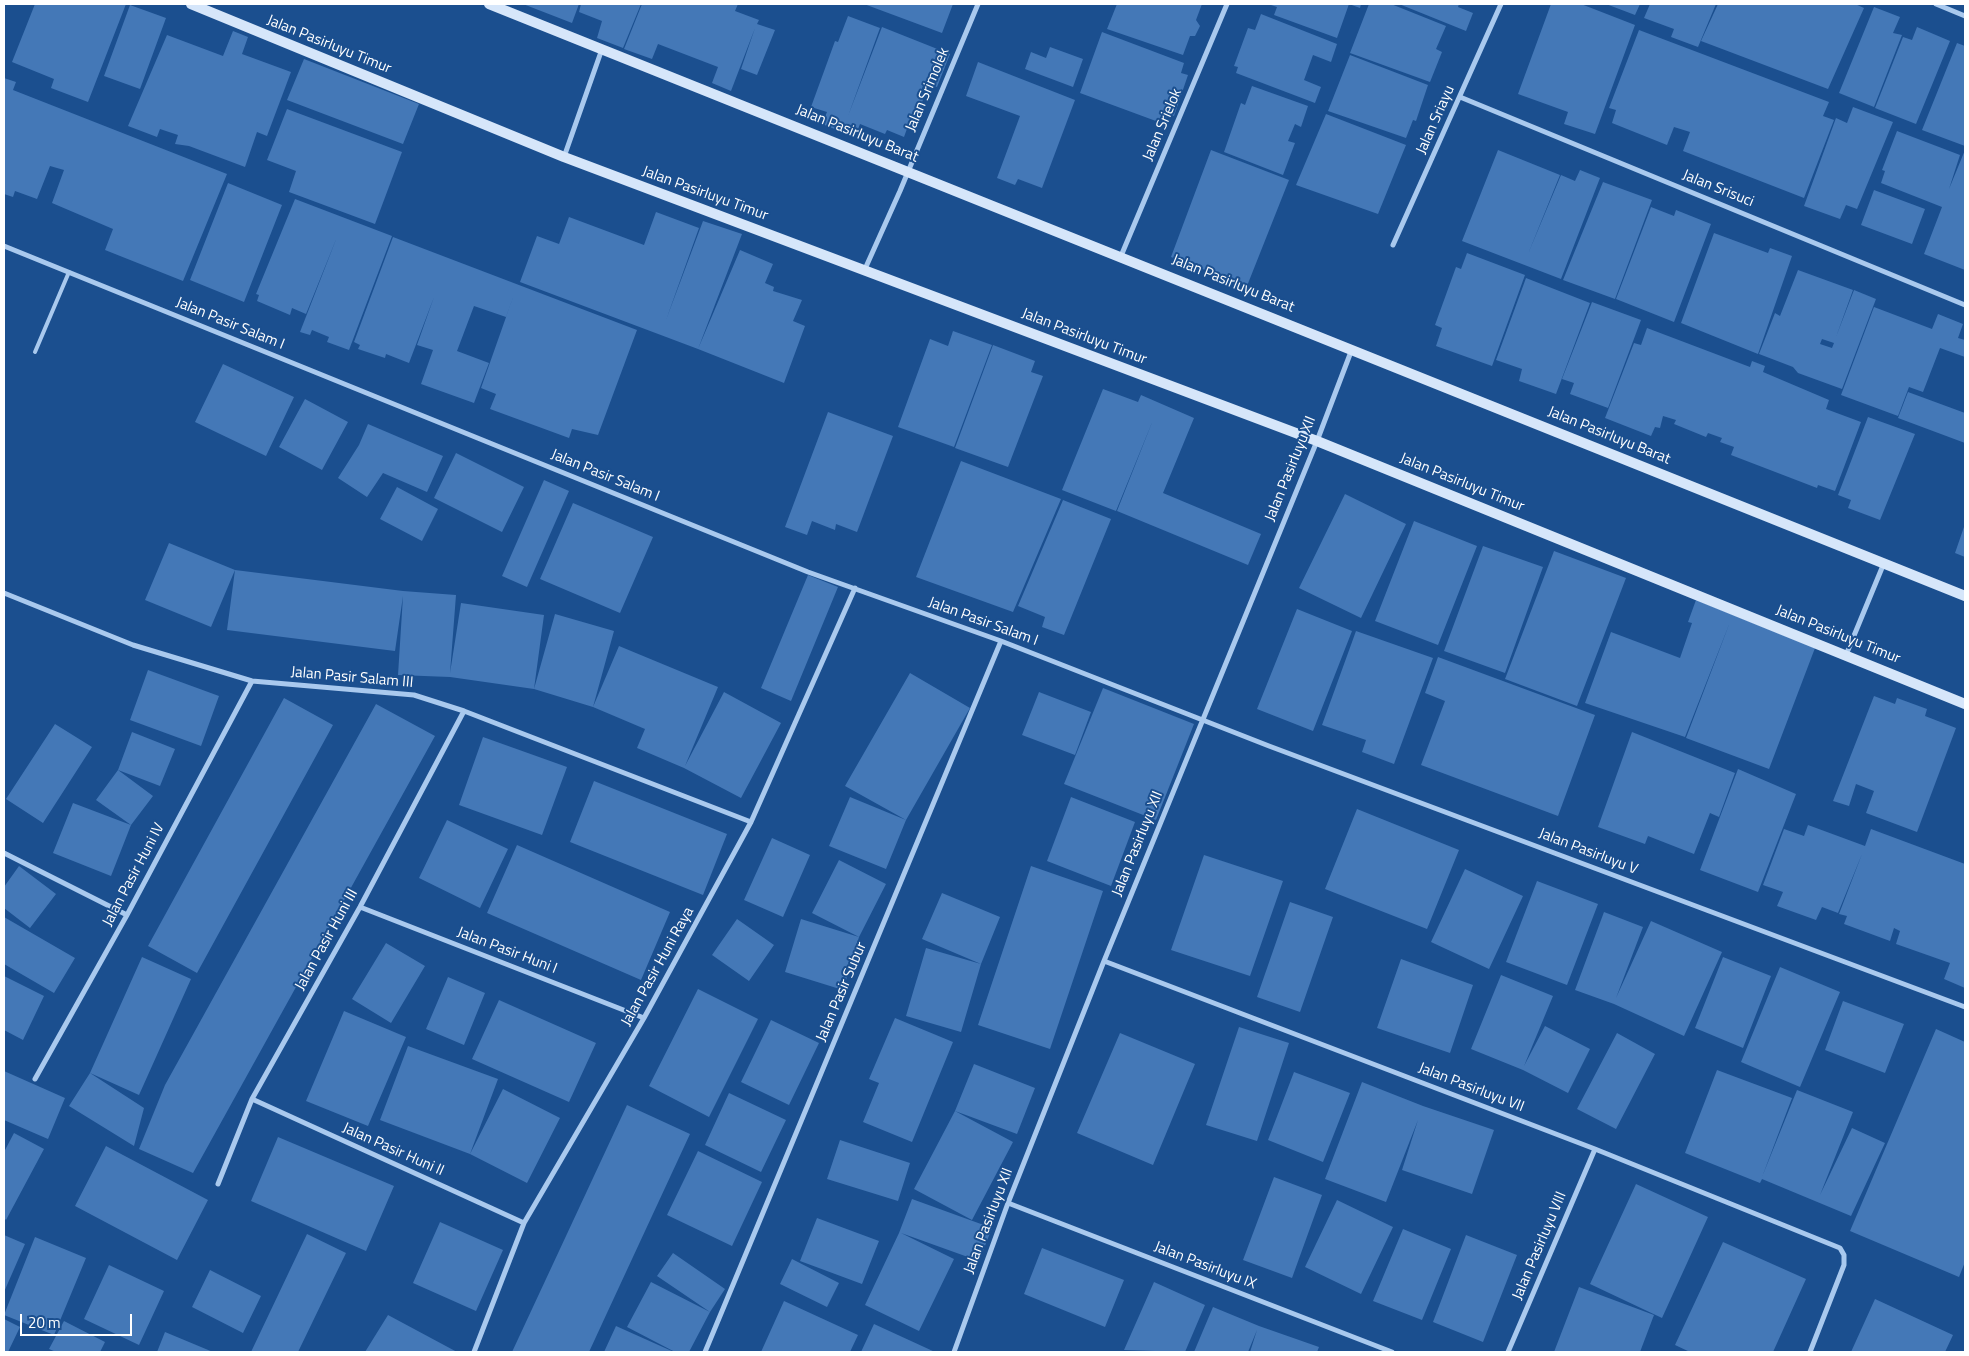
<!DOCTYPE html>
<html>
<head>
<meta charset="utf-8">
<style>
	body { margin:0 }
	#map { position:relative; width:1969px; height:1356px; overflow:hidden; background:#1b4f8f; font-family:"Titillium Web",sans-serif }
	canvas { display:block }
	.frame { position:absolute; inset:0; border:5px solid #fff; pointer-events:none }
	.scale { position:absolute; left:20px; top:1314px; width:112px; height:22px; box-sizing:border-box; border:2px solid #fff; border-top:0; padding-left:6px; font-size:15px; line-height:18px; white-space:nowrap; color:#fff; -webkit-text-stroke:4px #1b4f8f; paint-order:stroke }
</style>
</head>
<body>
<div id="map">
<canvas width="1969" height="1356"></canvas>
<div class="frame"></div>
<div class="scale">20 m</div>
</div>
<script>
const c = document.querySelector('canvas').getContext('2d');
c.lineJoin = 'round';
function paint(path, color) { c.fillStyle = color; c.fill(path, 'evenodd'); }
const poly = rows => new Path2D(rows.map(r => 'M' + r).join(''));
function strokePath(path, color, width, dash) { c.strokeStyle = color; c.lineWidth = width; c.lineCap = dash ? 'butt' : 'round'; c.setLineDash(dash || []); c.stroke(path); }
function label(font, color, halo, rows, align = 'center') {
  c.font = font + ' "Titillium Web",sans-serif'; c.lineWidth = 4; c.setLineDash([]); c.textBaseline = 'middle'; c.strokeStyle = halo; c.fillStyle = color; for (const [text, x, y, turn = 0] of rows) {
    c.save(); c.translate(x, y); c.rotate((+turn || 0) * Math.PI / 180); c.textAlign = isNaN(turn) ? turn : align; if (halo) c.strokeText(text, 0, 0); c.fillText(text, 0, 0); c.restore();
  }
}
paint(poly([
	[35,4,126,4,88,102,51,88,54,79,12,62],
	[523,4,579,4,572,23],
	[581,4,641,4,623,48,597,38,602,21,579,12],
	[642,4,738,4,735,11,759,20,757,24,775,30,757,75,741,69,755,28,731,91,712,83,718,67,658,44,652,59,624,49],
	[864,4,953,4,942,33],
	[1117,4,1202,4,1196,20,1200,26,1195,36,1190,36,1183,55,1107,29],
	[1268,4,1361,4,1360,8,1349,4,1337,38,1274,15,1277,7],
	[1369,4,1391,4,1446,26,1436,49,1442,52,1430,82,1350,53],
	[1399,4,1459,4,1458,7,1473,13,1466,31],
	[1551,4,1581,4,1635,25,1595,134,1564,124,1568,112,1518,94],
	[1606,4,1640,4,1635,15],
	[1650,4,1716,4,1698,47,1671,37,1674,29,1644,18],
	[1718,4,1855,4,1864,8,1828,89,1701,41],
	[130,5,166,18,140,89,104,76],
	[1874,7,1900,17,1893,33,1902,35,1874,107,1839,93],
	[1261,14,1337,44,1331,62,1313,55,1304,80,1321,87,1315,103,1236,73,1238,67,1234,66,1248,28,1255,30],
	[848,16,880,28,848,116,882,27,950,54,937,87,924,82,920,95,924,97,918,113,913,112,904,137,887,130,885,134,860,124,855,137,822,124,827,112,811,107,835,41,838,42],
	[1917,27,1950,41,1916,124,1875,108,1903,37,1912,40],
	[1639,30,1829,102,1823,116,1834,120,1804,198,1683,151,1690,132,1674,127,1667,145,1612,123,1616,110,1609,108],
	[233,31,248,37,242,54,291,72,267,136,257,132,245,167,189,146,175,144,178,135,160,129,157,137,128,126,167,35,223,56],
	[1102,32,1184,63,1181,73,1188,75,1174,116,1168,114,1164,124,1080,93],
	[1957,43,1965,46,1965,146,1922,130],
	[1050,47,1083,59,1073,87,1025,69,1031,52,1046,58],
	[1350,55,1428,85,1416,121,1413,120,1406,138,1328,111],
	[304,59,419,104,403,144,287,100],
	[978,62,1075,100,1042,188,1018,179,1015,185,997,178,1020,116,966,96],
	[4,78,16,82,13,90,227,174,183,281,105,250,113,229,52,203,64,170,50,166,37,199,15,191,13,197,4,194],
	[1252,86,1308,106,1301,127,1295,124,1288,141,1295,143,1283,175,1224,152,1241,103,1245,105],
	[1853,107,1893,122,1857,209,1846,205,1840,219,1804,206,1836,118,1847,123],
	[287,109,402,152,375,224,289,192,296,171,267,160],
	[1326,114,1406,145,1378,214,1296,185],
	[1897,131,1960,155,1949,189,1965,150,1965,270,1924,254,1942,207,1881,183,1885,171,1882,170],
	[1211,150,1289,180,1247,286,1171,257],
	[1498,150,1560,175,1528,254,1561,175,1575,181,1580,170,1600,178,1561,279,1462,241],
	[1603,182,1652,200,1615,299,1563,280],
	[228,183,282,205,244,302,190,280],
	[1874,190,1925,209,1912,244,1861,225],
	[295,199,392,236,349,350,327,342,329,337,312,330,310,335,300,332,337,237,306,314,292,308,290,315,257,301,259,295,256,294],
	[1651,207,1674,216,1676,210,1711,224,1674,322,1616,299],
	[656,212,699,228,666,320,703,221,742,234,698,349,520,282,537,236,559,244,569,217,644,245],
	[1714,233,1768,253,1770,248,1792,256,1758,354,1681,323],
	[393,237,637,330,598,435,572,429,569,438,490,409,496,394,481,388,517,286,506,317,474,306,457,351,489,363,474,403,421,384,433,350,417,345,434,297,409,363,386,354,385,358,358,349,360,345,354,342],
	[740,250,773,264,765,283,774,287,773,291,802,300,793,321,805,326,784,383,698,349],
	[1467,253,1525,275,1492,366,1436,346,1442,328,1435,325,1456,267,1461,269],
	[1798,270,1853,290,1836,337,1854,290,1876,299,1842,389,1798,373,1793,367,1759,354,1775,313,1780,316],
	[1822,339,1834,343,1832,348,1820,344],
	[1526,278,1590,303,1556,394,1519,381,1522,369,1496,360],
	[1592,302,1641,320,1608,408,1570,394,1574,383,1562,379],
	[1874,307,1932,329,1938,314,1963,324,1958,338,1965,340,1965,357,1940,348,1923,392,1909,387,1898,416,1841,395],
	[1647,328,1750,367,1752,361,1765,366,1763,372,1829,400,1826,409,1861,422,1835,491,1818,485,1817,488,1731,455,1734,447,1720,442,1722,438,1708,433,1706,437,1674,424,1676,420,1663,416,1660,428,1655,427,1651,436,1605,418,1634,343,1641,345],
	[953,331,992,345,954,447,898,427,930,339,948,346],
	[993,345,1035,361,1031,372,1043,376,1008,467,955,448],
	[223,364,294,397,266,456,195,422],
	[1103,389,1138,402,1141,395,1194,418,1163,493,1261,534,1248,565,1117,511,1153,420,1116,511,1062,490],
	[1908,392,1965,413,1965,443,1898,418],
	[305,399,348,422,322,470,279,447],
	[828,412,893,436,857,532,836,524,835,530,812,521,807,535,785,527],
	[1868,417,1915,434,1880,520,1848,508,1851,500,1838,495],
	[368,424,443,456,427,492,383,473,367,497,338,478,359,445],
	[456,453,524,487,502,532,434,498],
	[961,461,1061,499,1013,612,916,577],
	[544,480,569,491,527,587,502,576],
	[397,487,438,509,422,541,380,519],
	[1345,494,1406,524,1361,618,1299,588],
	[1063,500,1111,519,1064,635,1042,627,1045,617,1018,606],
	[573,503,653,537,620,613,540,579],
	[1414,521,1477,546,1438,645,1375,621],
	[1965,524,1965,557,1955,553],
	[169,543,235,570,403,591,456,595,450,673,461,603,544,615,534,689,450,677,398,675,403,596,395,651,227,630,235,570,211,627,145,600],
	[1483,546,1543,567,1505,673,1444,651],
	[1554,551,1626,578,1577,706,1505,679],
	[808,575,838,587,791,701,761,688],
	[1696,600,1815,648,1769,769,1686,738,1730,622,1685,737,1585,703,1611,632,1680,658,1692,623,1688,622],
	[1297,609,1352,631,1313,731,1257,709],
	[555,614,614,631,593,707,534,689],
	[1356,631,1433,658,1394,764,1362,752,1366,740,1322,725],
	[619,646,718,687,685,766,724,692,781,723,741,798,684,768,637,748,645,729,593,707],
	[1438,657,1595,715,1558,816,1421,765,1445,701,1425,693],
	[148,670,219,696,201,746,130,720],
	[910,673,970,708,906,820,845,786],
	[1103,688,1194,724,1156,820,1064,784],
	[1039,692,1091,712,1075,755,1022,735],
	[1874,696,1895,704,1897,698,1927,709,1925,716,1956,728,1917,832,1866,813,1874,791,1856,784,1849,806,1833,801],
	[284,698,333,725,197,973,148,946],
	[376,704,435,736,193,1173,139,1149,165,1085],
	[55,724,92,747,43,823,6,799],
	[132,732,175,749,160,786,118,770,153,796,131,825,96,800,118,770],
	[1632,732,1735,773,1719,817,1710,813,1694,854,1648,836,1645,844,1598,827],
	[483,737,567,767,542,835,459,805],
	[1738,769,1796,794,1758,892,1700,870],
	[594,781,727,834,703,895,570,842],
	[850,797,906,820,886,869,829,846],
	[1071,797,1135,822,1111,886,1047,861],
	[73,803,131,825,111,876,53,853],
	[1357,809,1459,850,1427,929,1325,889],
	[447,820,508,849,480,908,419,878],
	[1808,825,1865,846,1871,829,1965,864,1965,988,1944,979,1950,963,1896,944,1900,931,1894,928,1890,941,1844,924,1847,916,1839,914,1862,854,1838,913,1822,907,1816,920,1777,906,1783,892,1763,885,1784,829,1804,836],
	[772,838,810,855,783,917,744,900],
	[517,845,670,912,641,980,487,913],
	[1204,855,1283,881,1250,976,1171,950],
	[839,860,886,884,859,937,812,913],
	[19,866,56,894,30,928,4,908,4,887],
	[1031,866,1103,891,1050,1049,978,1025],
	[1465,869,1523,896,1489,969,1431,942],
	[1537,881,1598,904,1567,985,1506,962],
	[942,893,1000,917,981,964,922,939],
	[1290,902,1333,917,1300,1012,1257,997],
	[1604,912,1643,927,1616,998,1651,921,1722,952,1684,1036,1614,1004,1575,990],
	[4,917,75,958,54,993,4,964],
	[737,919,774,945,749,981,712,955],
	[801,919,859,937,843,990,785,972],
	[386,943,425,966,391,1023,352,999],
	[926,948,981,964,961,1032,906,1016],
	[142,957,191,979,139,1095,90,1073],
	[1723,957,1771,976,1743,1048,1695,1028],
	[1401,959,1473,985,1450,1053,1377,1028],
	[1780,967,1840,992,1800,1087,1741,1062],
	[1501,975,1553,996,1524,1066,1545,1026,1590,1049,1568,1093,1523,1070,1471,1049],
	[4,976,44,996,23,1040,4,1030],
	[448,977,485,993,464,1045,426,1029],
	[698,989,758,1019,709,1117,649,1086],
	[499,1000,596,1043,569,1102,472,1059],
	[1843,1001,1904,1024,1885,1073,1825,1050],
	[344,1011,406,1037,368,1126,306,1101],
	[895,1018,953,1042,912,1142,863,1122,879,1083,869,1079],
	[771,1020,819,1043,789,1105,741,1082],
	[1239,1027,1289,1043,1257,1141,1206,1125],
	[1936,1029,1965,1042,1965,1262,1959,1277,1850,1231],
	[1120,1033,1195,1064,1153,1165,1077,1133],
	[1617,1033,1655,1054,1616,1129,1577,1109],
	[408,1046,498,1079,470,1154,380,1120],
	[974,1064,1035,1088,1017,1134,955,1111,1013,1142,972,1220,914,1189,955,1111],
	[1717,1070,1792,1098,1762,1177,1797,1090,1853,1112,1820,1195,1852,1128,1885,1143,1851,1216,1762,1179,1760,1183,1685,1153],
	[4,1071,65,1098,48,1139,4,1120],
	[1294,1072,1350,1093,1323,1162,1268,1140],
	[90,1073,144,1108,134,1146,69,1106],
	[1362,1082,1423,1106,1494,1130,1472,1194,1402,1170,1418,1120,1386,1202,1325,1179],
	[503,1089,560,1118,527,1183,470,1154],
	[729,1093,786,1120,761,1172,705,1145],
	[627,1105,690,1134,607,1313,589,1352,512,1352],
	[14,1133,44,1149,6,1220,4,1218,4,1152],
	[278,1137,394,1186,366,1251,251,1201],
	[840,1140,910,1163,898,1201,827,1179],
	[106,1146,208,1200,177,1260,75,1206],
	[698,1151,762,1182,732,1246,667,1215],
	[1274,1177,1322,1195,1292,1278,1243,1260],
	[1636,1184,1708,1217,1662,1318,1590,1284],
	[912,1199,992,1228,979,1261,901,1233,954,1259,919,1331,865,1305,899,1233],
	[1337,1200,1393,1227,1361,1294,1305,1267],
	[817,1218,879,1241,862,1284,800,1261],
	[440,1222,503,1250,476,1311,413,1283],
	[1403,1229,1451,1249,1422,1320,1373,1301],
	[307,1234,346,1253,327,1292,298,1352,251,1352],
	[4,1235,25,1244,4,1292],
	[1466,1235,1517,1255,1483,1342,1433,1322],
	[35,1237,86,1258,54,1335,4,1315],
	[1723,1242,1806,1279,1773,1352,1690,1352,1675,1345],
	[1042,1248,1124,1280,1105,1327,1024,1294],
	[673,1253,725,1289,710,1312,689,1352,675,1352,627,1327,651,1282,710,1312,657,1276],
	[792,1259,839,1283,827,1307,780,1284],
	[109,1265,164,1291,139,1345,84,1319],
	[210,1270,261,1296,243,1333,192,1307],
	[1154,1282,1205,1305,1185,1352,1124,1350],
	[1579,1287,1654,1315,1640,1352,1554,1352],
	[1875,1299,1953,1335,1945,1352,1851,1352],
	[784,1301,858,1335,850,1352,761,1352],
	[1213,1307,1259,1326,1319,1347,1317,1352,1250,1352,1257,1330,1248,1352,1194,1352],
	[388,1315,457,1352,365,1352],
	[4,1319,20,1327,8,1352,4,1352],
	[64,1321,105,1342,100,1352,56,1352,49,1349],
	[874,1324,935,1352,861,1352],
	[616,1326,674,1352,604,1352],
	[165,1332,213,1352,157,1352]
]), '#4478b7');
strokePath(poly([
	[35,352,69,272]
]), '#a9c9ee', 4);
strokePath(poly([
	[1936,4,1965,16],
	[1460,97,1965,305],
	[564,157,602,49],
	[1393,245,1501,4],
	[4,246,808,572,1001,641,1269,746,1965,1007],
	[1121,256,1227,4],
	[865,269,900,191,978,4],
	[4,593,133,645,252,681,414,695,464,711,751,822],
	[1846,655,1884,563],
	[4,853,127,915],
	[360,907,644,1018],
	[1104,961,1595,1149,1840,1248,1844,1255,1844,1265,1810,1352],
	[35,1079,127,915,252,681],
	[252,1099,524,1223],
	[218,1184,252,1099,360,907,464,711],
	[1008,1203,1392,1352],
	[474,1352,524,1223,644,1018,751,822,855,588],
	[705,1352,1001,641],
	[954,1352,1008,1203,1104,961,1317,441,1352,349],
	[1508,1352,1595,1149]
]), '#a9c9ee', 5);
strokePath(poly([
	[191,4,564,157,1317,441,1965,704],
	[489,4,1965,596]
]), '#d6e6fa', 10);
label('15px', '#fff', '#1b4f8f', [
	["Jalan Pasirluyu Timur",329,45,22],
	["Jalan Srimolek",928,90,-67],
	["Jalan Sriayu",1436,120,-66],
	["Jalan Srielok",1163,125,-67],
	["Jalan Pasirluyu Barat",857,134,22],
	["Jalan Srisuci",1718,189,22],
	["Jalan Pasirluyu Timur",705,194,20],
	["Jalan Pasirluyu Barat",1233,284,22],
	["Jalan Pasir Salam I",230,324,22],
	["Jalan Pasirluyu Timur",1084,337,21],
	["Jalan Pasirluyu Barat",1609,436,22],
	["Jalan Pasirluyu XII",1291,469,-68],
	["Jalan Pasir Salam I",605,476,22],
	["Jalan Pasirluyu Timur",1462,483,22],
	["Jalan Pasir Salam I",983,622,20],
	["Jalan Pasirluyu Timur",1838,635,22],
	["Jalan Pasir Salam III",352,678,5],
	["Jalan Pasirluyu XII",1138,844,-68],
	["Jalan Pasirluyu V",1588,852,21],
	["Jalan Pasir Huni IV",134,875,-62],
	["Jalan Pasir Huni III",327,940,-61],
	["Jalan Pasir Huni I",507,951,21],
	["Jalan Pasir Huni Raya",658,967,-61],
	["Jalan Pasir Subur",842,992,-67],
	["Jalan Pasirluyu VII",1471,1088,21],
	["Jalan Pasir Huni II",393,1150,24],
	["Jalan Pasirluyu XII",989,1221,-69],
	["Jalan Pasirluyu VIII",1540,1246,-67],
	["Jalan Pasirluyu IX",1205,1266,21]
]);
</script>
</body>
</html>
